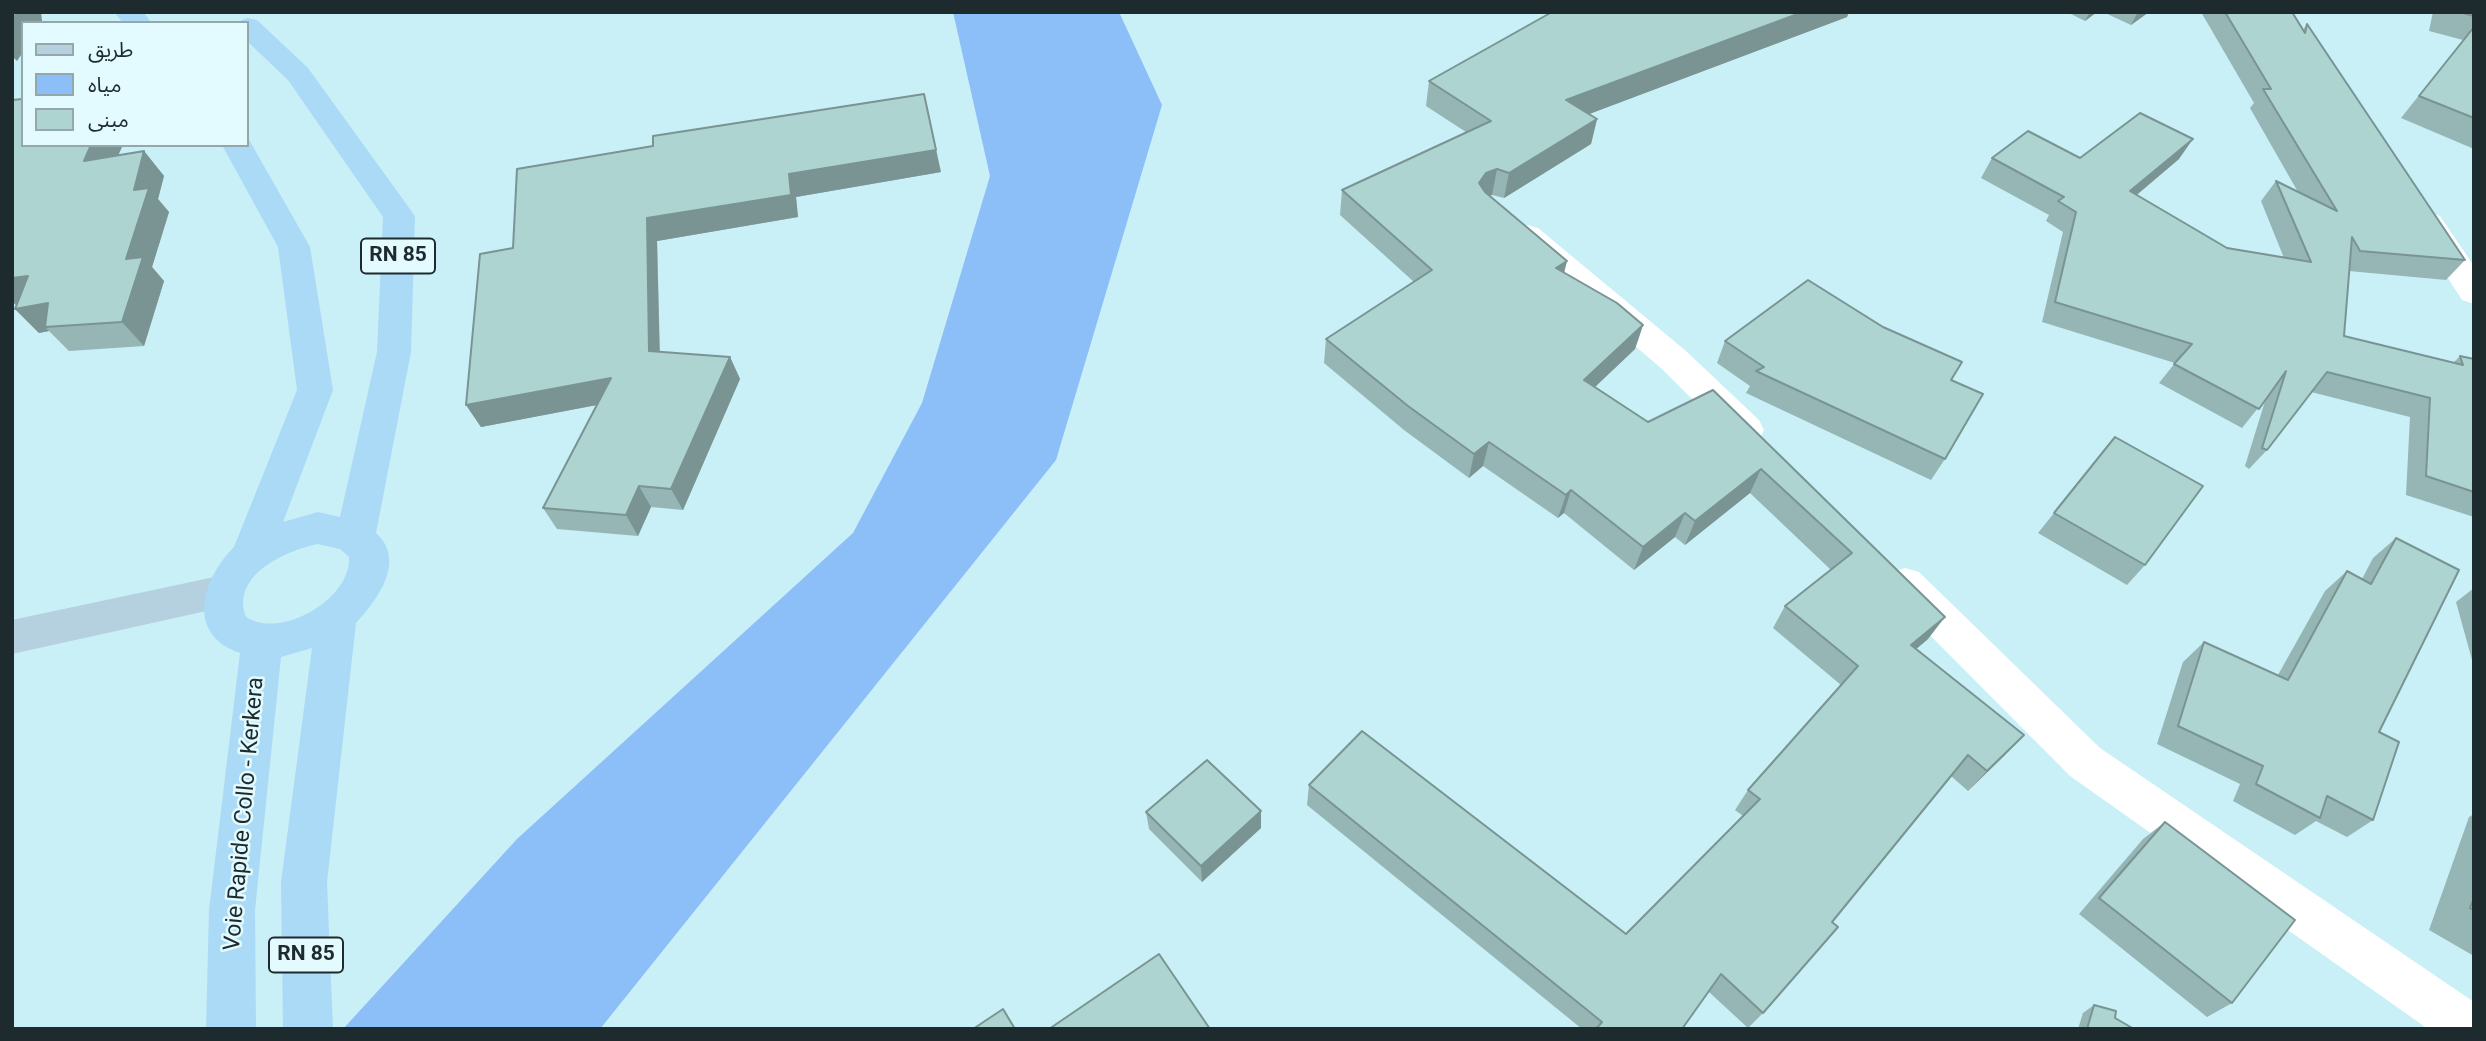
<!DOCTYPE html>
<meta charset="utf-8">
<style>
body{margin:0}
#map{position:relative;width:2486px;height:1041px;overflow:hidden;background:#c9eff7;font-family:Roboto,"Noto Sans Arabic",sans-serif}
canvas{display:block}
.frame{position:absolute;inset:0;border:14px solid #1d2b2e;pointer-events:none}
.legend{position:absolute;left:21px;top:21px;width:228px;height:126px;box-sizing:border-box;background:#e3fafe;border:2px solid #94a7ab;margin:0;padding:9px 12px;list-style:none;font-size:21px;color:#1d2b2e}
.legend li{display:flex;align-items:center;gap:14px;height:35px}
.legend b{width:35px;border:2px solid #94a7ab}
</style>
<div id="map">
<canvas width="2486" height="1041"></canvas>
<div class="frame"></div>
<ul class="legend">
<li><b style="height:9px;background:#b5d0de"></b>طريق</li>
<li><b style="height:19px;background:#8cbef8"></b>مياه</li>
<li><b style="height:19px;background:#add4d1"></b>مبنى</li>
</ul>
</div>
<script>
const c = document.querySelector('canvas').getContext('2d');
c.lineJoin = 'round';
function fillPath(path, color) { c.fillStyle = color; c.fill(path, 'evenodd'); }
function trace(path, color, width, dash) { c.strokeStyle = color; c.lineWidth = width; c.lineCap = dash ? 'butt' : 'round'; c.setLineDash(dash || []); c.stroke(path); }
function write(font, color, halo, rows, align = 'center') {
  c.font = font + ' Roboto,sans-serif'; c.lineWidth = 5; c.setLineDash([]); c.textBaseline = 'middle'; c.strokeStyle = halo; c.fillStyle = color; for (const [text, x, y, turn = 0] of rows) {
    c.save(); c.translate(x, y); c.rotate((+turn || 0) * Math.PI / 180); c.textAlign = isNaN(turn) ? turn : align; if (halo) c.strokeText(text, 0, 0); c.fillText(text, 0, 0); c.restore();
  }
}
fillPath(new Path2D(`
 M953,12h166l43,93 -106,355 -456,569h-257l174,-190 336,-306 69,-130 68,-227z`), '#8cbef8');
fillPath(new Path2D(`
 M2429,213l11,3 34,50v38l-12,-4 -49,-76 5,-8z
 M1527,225l11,3 148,123 73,69 5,10 -5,10 -13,4 -13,-4 -71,-71 -146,-125 -5,-8 5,-8z
 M1905,568l14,4 181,176 374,254v27h-46l-358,-253 -179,-180 -6,-12 6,-12z`), '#fff');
fillPath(new Path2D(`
 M224,575l14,5 6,12 -6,12 -226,50v-34z`), '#b5d0de');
fillPath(new Path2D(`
 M114,12h29l9,11h-29z
 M247,18l10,2 51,48 107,148 -4,136 -35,181c31,28 1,67 -20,90l-29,259 6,147h-50l-2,-147 31,-234 -31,9 -26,253 1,119h-50l3,-119 31,-257c-55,-19 -38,-74 -6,-106l63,-157 -19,-143 -56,-102h25l1,-7 62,109 23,143 -50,132 35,-10 22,5 37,-165 6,-135 -95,-137 -41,-39v-18h-12zM318,544l22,5 9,8c3,41 -67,83 -103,60 -16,-42 41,-67 72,-73z`), '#aadaf5');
fillPath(new Path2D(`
 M1552,12h297l-2,5 -258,97 8,5 -6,25 -87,54 -12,-3 -3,1 76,77 78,52 -8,24 -40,38 53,35 65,-32 215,249 -12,10 108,86 -56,56 -17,-15 -119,146 -69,91 -15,15 -39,-36 -27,37h-100l-275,-224 2,-20 317,149 117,-118 -8,-6 13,-20 93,-105 -68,-57 12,-22 46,-36 -81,-77 -65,52 -10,-8 -41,33 -70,-57 -6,5 -75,-52 -14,12 -65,-48 -80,-67 2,-24 88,-57 -74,-67 2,-25 124,-58 -40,-26 3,-25z
 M2067,12h30l-12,9z
 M2103,12h46l-18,13z
 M2201,12h91l11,18 4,-6 158,236 -19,20 -97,-9 -5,65 109,27 7,-7 14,3v158l-68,-22 4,-78 -99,-25 -44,58 -18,19 -4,-3 21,-68 -24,30 -83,-45 16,-20 -133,-41 21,-90 -17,-11 3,-6 -68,-37 11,-20 187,1 -42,36 90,53 57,10 -23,-57 15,-20 22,11 -48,-84 4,-5z
 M2433,12h41v137l-73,-31 62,-78 -34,-9z
 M12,100l106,55 26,-4 20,25 -6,23 11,13 -17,55 12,14 -20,65 -75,5 -20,-20 -10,2 -24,-24 1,-4 -4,-4z
 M517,169l424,3 -145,25 2,20 -141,24 3,111 70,5 10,22 -57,131 -32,-3 -13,29 -81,-7 -14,-21 54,-103 -116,22 -15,-22 47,-157z
 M1725,341l226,39 -6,79 -14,21 -185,-87 4,-7 -33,-23z
 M2115,437l30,128 -18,20 -89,-52z
 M2396,538l-17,194 -6,88 -26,17 -31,-16 -21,14 -62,-34 7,-17 -83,-40 26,-82 21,-20 74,33 47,-84 22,-20 15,8 11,-21z
 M2474,588v79l-18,-65z
 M1146,812l115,16 -59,54 -53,-53z
 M2474,814v142l-45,-26 40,-113z
 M2165,822l67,181 -25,14 -128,-103 64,-75z
 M2094,1005l40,24h-56l5,-16z`), '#95b6b4');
fillPath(new Path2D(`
 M16,12h25l1,9 -1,2h-18v29l-6,9 -5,-5v-38z
 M1803,12h46l-2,5 -287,108 6,-25z
 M2090,12h7l-12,9z
 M2138,12h11l-18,13z
 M924,94l17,78 -145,25 2,20 -141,24 3,132 -11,-22 -2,-133 142,-44z
 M1597,119l-6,25 -87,54 5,-25z
 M2193,139l-14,20 -62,52 13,-20z
 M91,145h32l-19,41 -20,-25z
 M144,151l20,25 -6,23 11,13 -17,55 12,14 -20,65 -22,-24 4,-63 8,-69z
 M1497,169l-5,26 -11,4 -2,-16 7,-10z
 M1567,261l-6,25 -5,-18z
 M12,274l16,2 -11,30 -5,-5z
 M48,303l-3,24 4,4 -10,2 -24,-24z
 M1643,325l-8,24 -58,55 7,-24z
 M730,357l10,22 -57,131 -12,-21z
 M611,378l12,22 -142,27 -15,-22z
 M1489,442l-6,24 -14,12 5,-24z
 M1761,469l-11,24 -65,52 10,-24z
 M639,486l12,21 -13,29 -12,-21z
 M1571,490l-7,23 -6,5 8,-23z
 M1685,513l-10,24 -41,33 9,-23z
 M1945,617l-17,22 -33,28 16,-22z
 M2024,735l-20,21 -36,35 19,-20z
 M1261,811v17l-59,54 -1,-16z`), '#799492');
const building = new Path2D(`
 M1552,12h251l-237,88 31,19 -88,54 -12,-4 -11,4 -7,10 6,9 82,69 -11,7 61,35 26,22 -59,55 64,42 65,-32 232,227 -34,28 113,90 -37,36 -19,-16 -136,167 6,5 -75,86 -42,-39 -39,55h-86l6,-7 -293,-237 53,-54 264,203 134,-135 -12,-9 110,-124 -73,-60 67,-53 -91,-84 -66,52 -10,-8 -42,34 -72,-57 -5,5 -77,-53 -15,12 -66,-48 -82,-67 106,-69 -90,-80 149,-69 -62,-40z
 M2225,12h67l13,21 2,-9 158,236 -105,-9 -8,-14 -8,99 119,29 -3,-9 14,3v133l-48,-16 4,-78 -103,-26 -60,78 -5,-2 24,-77 -27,38 -85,-45 18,-20 -137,-42 21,-90 -18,-11 6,-4 -72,-39 36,-27 52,27 60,-45 53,26 -63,52 97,57 84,14 -35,-81 61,30 -74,-122h8z
 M2459,12h15v4z
 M2474,27v91l-55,-22z
 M924,94l12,56 -147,24 2,21 -144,23 2,133 81,6 -59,132 -32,-3 -13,29 -83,-7 68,-130 -145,27 14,-151 33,-6 4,-79 136,-23v-10z
 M23,99v46h68l-7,16 60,-10 -10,39 15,-2 -23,71 17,-2 -21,65 -77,5 3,-24 -33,6 13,-33 -16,2v-178z
 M1808,280l75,47 79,35 -11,18 32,14 -38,65 -189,-88 8,-4 -39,-26z
 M2115,437l88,49 -58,79 -91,-52z
 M2396,538l63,32 -80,162 20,10 -26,78 -46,-24 -7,22 -64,-34 7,-18 -85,-40 26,-84 84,38 59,-109 24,13z
 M1207,760l54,51 -60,55 -55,-54z
 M2165,822l130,98 -63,83 -133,-105z
 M2474,898v12l-4,-2z
 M1159,954l51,75h-161z
 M2094,1005l22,6 -1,7 19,11h-47z
 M1003,1009l12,20h-42z`);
fillPath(building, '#add4d1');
trace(building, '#799492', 2);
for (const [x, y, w] of [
 [398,256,74],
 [306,955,74]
]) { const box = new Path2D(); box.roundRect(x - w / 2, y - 17.5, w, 35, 5); c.fillStyle = '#e3fafe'; c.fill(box); trace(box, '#1d2b2e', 2); }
write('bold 21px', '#1d2b2e', null, [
 ["RN 85",398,256],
 ["RN 85",306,955]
]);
write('23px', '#1d2b2e', '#e3fafe', [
 ["Voie Rapide Collo - Kerkera",245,814,-85]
]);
</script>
